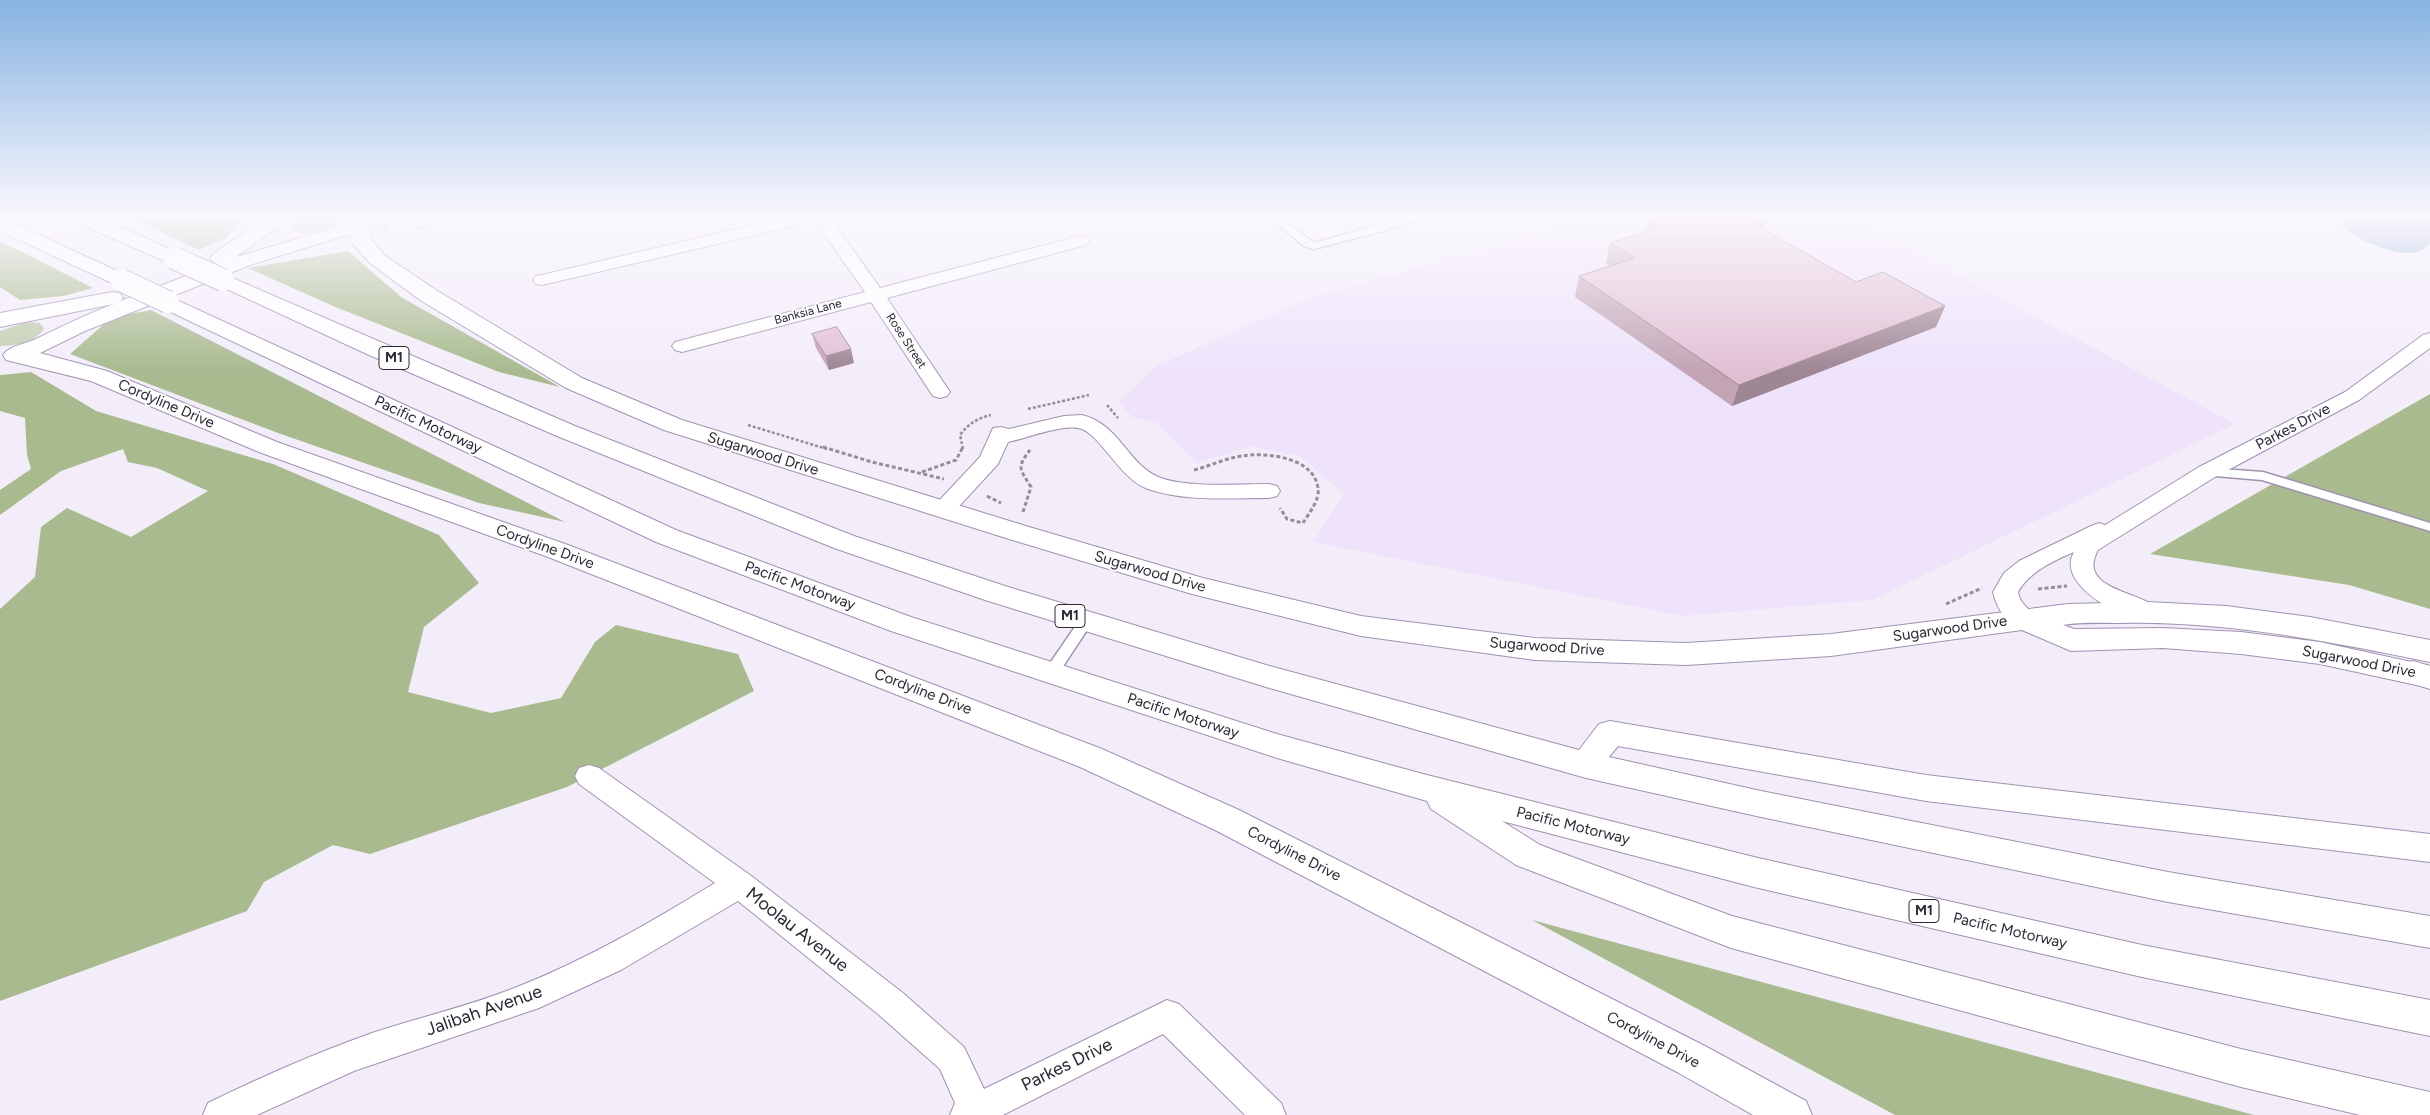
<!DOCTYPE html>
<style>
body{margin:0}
canvas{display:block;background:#f3edfa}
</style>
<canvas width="2430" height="1115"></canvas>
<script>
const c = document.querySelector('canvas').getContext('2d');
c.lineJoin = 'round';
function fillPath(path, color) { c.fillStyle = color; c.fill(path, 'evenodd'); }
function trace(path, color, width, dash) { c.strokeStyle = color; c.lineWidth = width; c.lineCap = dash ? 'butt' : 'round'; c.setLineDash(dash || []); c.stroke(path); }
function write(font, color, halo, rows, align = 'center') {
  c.font = font + ' Figtree,sans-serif'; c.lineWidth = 4; c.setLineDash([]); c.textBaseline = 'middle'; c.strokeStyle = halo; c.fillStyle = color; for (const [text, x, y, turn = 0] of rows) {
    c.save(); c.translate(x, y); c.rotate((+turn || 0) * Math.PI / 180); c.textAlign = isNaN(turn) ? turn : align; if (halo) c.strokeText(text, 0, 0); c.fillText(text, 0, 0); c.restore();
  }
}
fillPath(new Path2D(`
 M1590,216h258l387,208 -362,176 -191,16 -369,-74 31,-48 -43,-37 -49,-11 -55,17 -40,-40 -25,-6 -13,-15 37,-36 157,-69 177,-49z`), '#eee3fb');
fillPath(new Path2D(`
 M301,216h36v1c-5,15 -36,20 -48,12l2,-7z
 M26,322l14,1 4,6c-9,13 -29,17 -44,17v-15z`), '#c0cdae');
fillPath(new Path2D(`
 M128,216h122l-18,13 -5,9 -28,12z
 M0,241l93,47 -30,8 -43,4 -20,-13z
 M348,251l53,46 159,90 -61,-15 -166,-66 -85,-38z
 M151,310l414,212 -86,-19 -201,-70 -208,-79 42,-37z
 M31,372l65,39 177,53 166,71 40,48 -55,44 -16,65 83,21 70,-15 34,-56 21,-17 122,29 16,37 -187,96 -197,67 -37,-9 -69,37 -17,29 -247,90v-392l35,-32 6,-50 26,-19 64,29 77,-46 -51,-23 -29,-6 -5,-13 -62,22 -61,44v-25l31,-21 -4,-14 -2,-37 -25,-7v-36z
 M2430,394v215l-81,-24 -199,-31z
 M1532,920l722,195h-359z`), '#a8ba8e');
fillPath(new Path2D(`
 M2353,216h77v28c-3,2 -6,6 -10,7 -20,8 -66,-11 -79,-26z`), '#94b2d8');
const lane = new Path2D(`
 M442,216h17l-38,11 -5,-3z
 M1268,216h10l36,27 61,-17 -11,-10h10l10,8 28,-8h15l-41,14 -72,19 -10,-3z
 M2207,468l56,4 167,51v8l-168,-51 -59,-5 -2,-3 2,-3z
 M1086,616l5,2 2,3 -2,3 -35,53h-10l-2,-4 2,-4 35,-51z`);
const street = new Path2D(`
 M791,216h38l51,72 200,-52 6,1 3,4 -3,4 -199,53 63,94 -3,4 -7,2 -7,-2 -62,-94 -189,50 -7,-2 -3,-4 3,-4 190,-50 -50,-71 -273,64 -6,-1 -3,-4 3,-4 6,-1z
 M2430,333v15l-71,52 -144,77 -117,73c-23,42 50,41 62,62l-3,6c-27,8 -103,-32 -83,-66 -21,9 -45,20 -56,40 2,13 12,16 18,27l-3,6c-22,7 -36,-14 -40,-33l11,-19 15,-12 72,-35 8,-3 6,2 94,-58 146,-75 78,-57z
 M1082,415c38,9 46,51 79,63 28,10 78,6 108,6l8,2 3,5 -3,5 -8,2c-39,0 -83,4 -121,-9 -28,-9 -49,-58 -70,-61 -18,-3 -51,10 -70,14l-10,22 -47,51 -8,2 -8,-2 -3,-5 3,-5 45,-48 13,-29 8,-1 8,2 55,-13z
 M589,765l10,3 151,107 153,118 61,54 20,42 183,-89 12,4 102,99 5,12h-41l-82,-81 -160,81h-53l5,-12 -15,-34 -61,-54 -141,-114 -117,69 -82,38 -185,63 -97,44h-54l5,-12c53,-26 108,-50 164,-70 48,-16 98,-27 145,-46 69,-27 134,-65 198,-104l-136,-99 -4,-8 4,-8z`);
const secondary = new Path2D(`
 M269,216h24l-57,41 95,-28 17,-13h22l-3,5 6,21 11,13 52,35 146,88 100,42 347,107 174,51 158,38 174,22 151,5 145,-9 237,-30 80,-2 78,4 84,11 120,23v22c-104,-21 -207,-42 -313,-39 -18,0 -36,-1 -54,2l11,4 89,-1 78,4 79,10 110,24v22l-110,-24 -79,-10 -78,-6 -92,3 -49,-21 -191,26 -145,9 -151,-5 -174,-24 -169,-42 -183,-55 -345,-109 -98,-42 -146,-88 -50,-37 -17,-19 -3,-10 -97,30 -168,67 -45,22 67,18 170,71 291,103 534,204 137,61 466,236 101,55 6,14h-59l-76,-43 -462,-242 -135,-63 -532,-210 -289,-105 -168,-71 -85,-21 -3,-5c7,-10 24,-11 35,-17 25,-12 49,-24 76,-34l-114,23v-14l112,-21 8,1 3,5 -3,3 98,-37 -5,-2 -3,-4 3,-4z`);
const highway = new Path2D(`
 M68,216h27l86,38 3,4 -3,4 -7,2 -7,-2 -96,-42z
 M0,217l128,59 4,4 -4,4 -7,2 -7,-2 -114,-53z
 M223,274l352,152 279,110 151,50 261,79 313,85 20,-26 11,-3 316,54 504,59v28l-504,-61 -308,-55 -9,11 152,34 407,81 262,44v32l-262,-46 -407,-85 -175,-39 -320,-91 -281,-87 -151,-52 -277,-112 -188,-81 -153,-71 -4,-4 4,-4z
 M168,296l508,234 235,87 366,117 146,40 331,83 388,88 288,55v36l-288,-59 -388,-90 -252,-66 38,24 192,71 509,133 189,43v23h-70l-119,-28 -510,-139 -215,-83 -85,-56 -4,-8 -150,-43 -386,-127 -235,-89 -496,-235 -3,-5 3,-5z
 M2413,661l17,5v23l-28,-9 -4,-8 4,-8z`);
trace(lane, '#a192b1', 3);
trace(street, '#a192b1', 2);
trace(secondary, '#a192b1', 2);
trace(highway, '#a192b1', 2);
trace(new Path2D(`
 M383,231l7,-15
 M1107,405l11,13
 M1028,409l61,-14
 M748,425l79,24
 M963,449l-3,-14c8,-11 18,-17 31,-20`), '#948e9a', 2.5, [3, 2]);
trace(new Path2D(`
 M823,447l49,15 72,17
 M1194,470c16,-4 32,-12 48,-14 24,-4 72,1 76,32 2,12 -9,25 -15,35l-16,-4 -7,-11
 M922,472l34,-12 7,-13
 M987,496l14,7
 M1023,512l8,-25c-11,-18 -15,-19 -1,-37
 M2038,589l29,-3
 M1946,604l36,-16`), '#948e9a', 3, [4, 2.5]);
fillPath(lane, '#fff');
fillPath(street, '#fff');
fillPath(secondary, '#fff');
fillPath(highway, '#fff');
const highwayBridge = new Path2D(`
 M174,258l49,22
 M121,280l47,22`);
trace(highwayBridge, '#a192b1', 24, []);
trace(highwayBridge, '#fff', 22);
fillPath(new Path2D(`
 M1647,221l118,1 -2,7 93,53 89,24 -9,21 -204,79 -157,-109 4,-21 31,-10 -4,-3 4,-20 34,-11z
 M812,334l42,29 -25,7 -13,-22z`), '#c2a4b5');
fillPath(new Path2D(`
 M1765,222l-6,20 -3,-17z
 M1945,306l-9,21 -204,79 7,-21z
 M851,349l3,14 -25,7 -3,-14z`), '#9e8694');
const building = new Path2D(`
 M1663,216h92l10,6 -9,3 100,57 27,-10 62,34 -206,79 -160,-109 56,-18 -25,-15 48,-15 -11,-7z
 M837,327l14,22 -25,7 -14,-22z`);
fillPath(building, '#e1bfd3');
trace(building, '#9e8694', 1);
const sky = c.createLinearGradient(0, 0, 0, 372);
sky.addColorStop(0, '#86b3e2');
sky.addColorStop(0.58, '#faf7fd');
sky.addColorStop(1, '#faf7fd00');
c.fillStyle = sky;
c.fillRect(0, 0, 2430, 372);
write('12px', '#2d2733', '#fdfdfd', [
 ["Banksia Lane",808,312,-15],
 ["Rose Street",906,341,57]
]);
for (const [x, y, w] of [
 [394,358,30],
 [1070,616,30],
 [1924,911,30]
]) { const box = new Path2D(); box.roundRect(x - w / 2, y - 11.5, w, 23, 4); c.fillStyle = '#fdfdfd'; c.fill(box); trace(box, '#2d2733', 1); }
write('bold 14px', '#2d2733', null, [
 ["M1",394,358],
 ["M1",1070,616],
 ["M1",1924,911]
]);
write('15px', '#2d2733', '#fdfdfd', [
 ["Cordyline Drive",166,404,23],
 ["Pacific Motorway",428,425,25],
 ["Parkes Drive",2293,427,-28],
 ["Sugarwood Drive",763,454,17],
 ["Cordyline Drive",545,547,20],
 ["Sugarwood Drive",1150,572,16],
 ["Pacific Motorway",800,586,20],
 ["Sugarwood Drive",1950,629,-8],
 ["Sugarwood Drive",1547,647,4],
 ["Sugarwood Drive",2359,662,11],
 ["Cordyline Drive",923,692,21],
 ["Pacific Motorway",1183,716,18],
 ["Pacific Motorway",1573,826,14],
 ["Cordyline Drive",1294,854,27],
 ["Pacific Motorway",2010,931,13],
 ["Cordyline Drive",1653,1040,28]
]);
write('18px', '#2d2733', '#fdfdfd', [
 ["Moolau Avenue",797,930,38],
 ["Jalibah Avenue",484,1011,-19],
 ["Parkes Drive",1067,1065,-26]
]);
</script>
